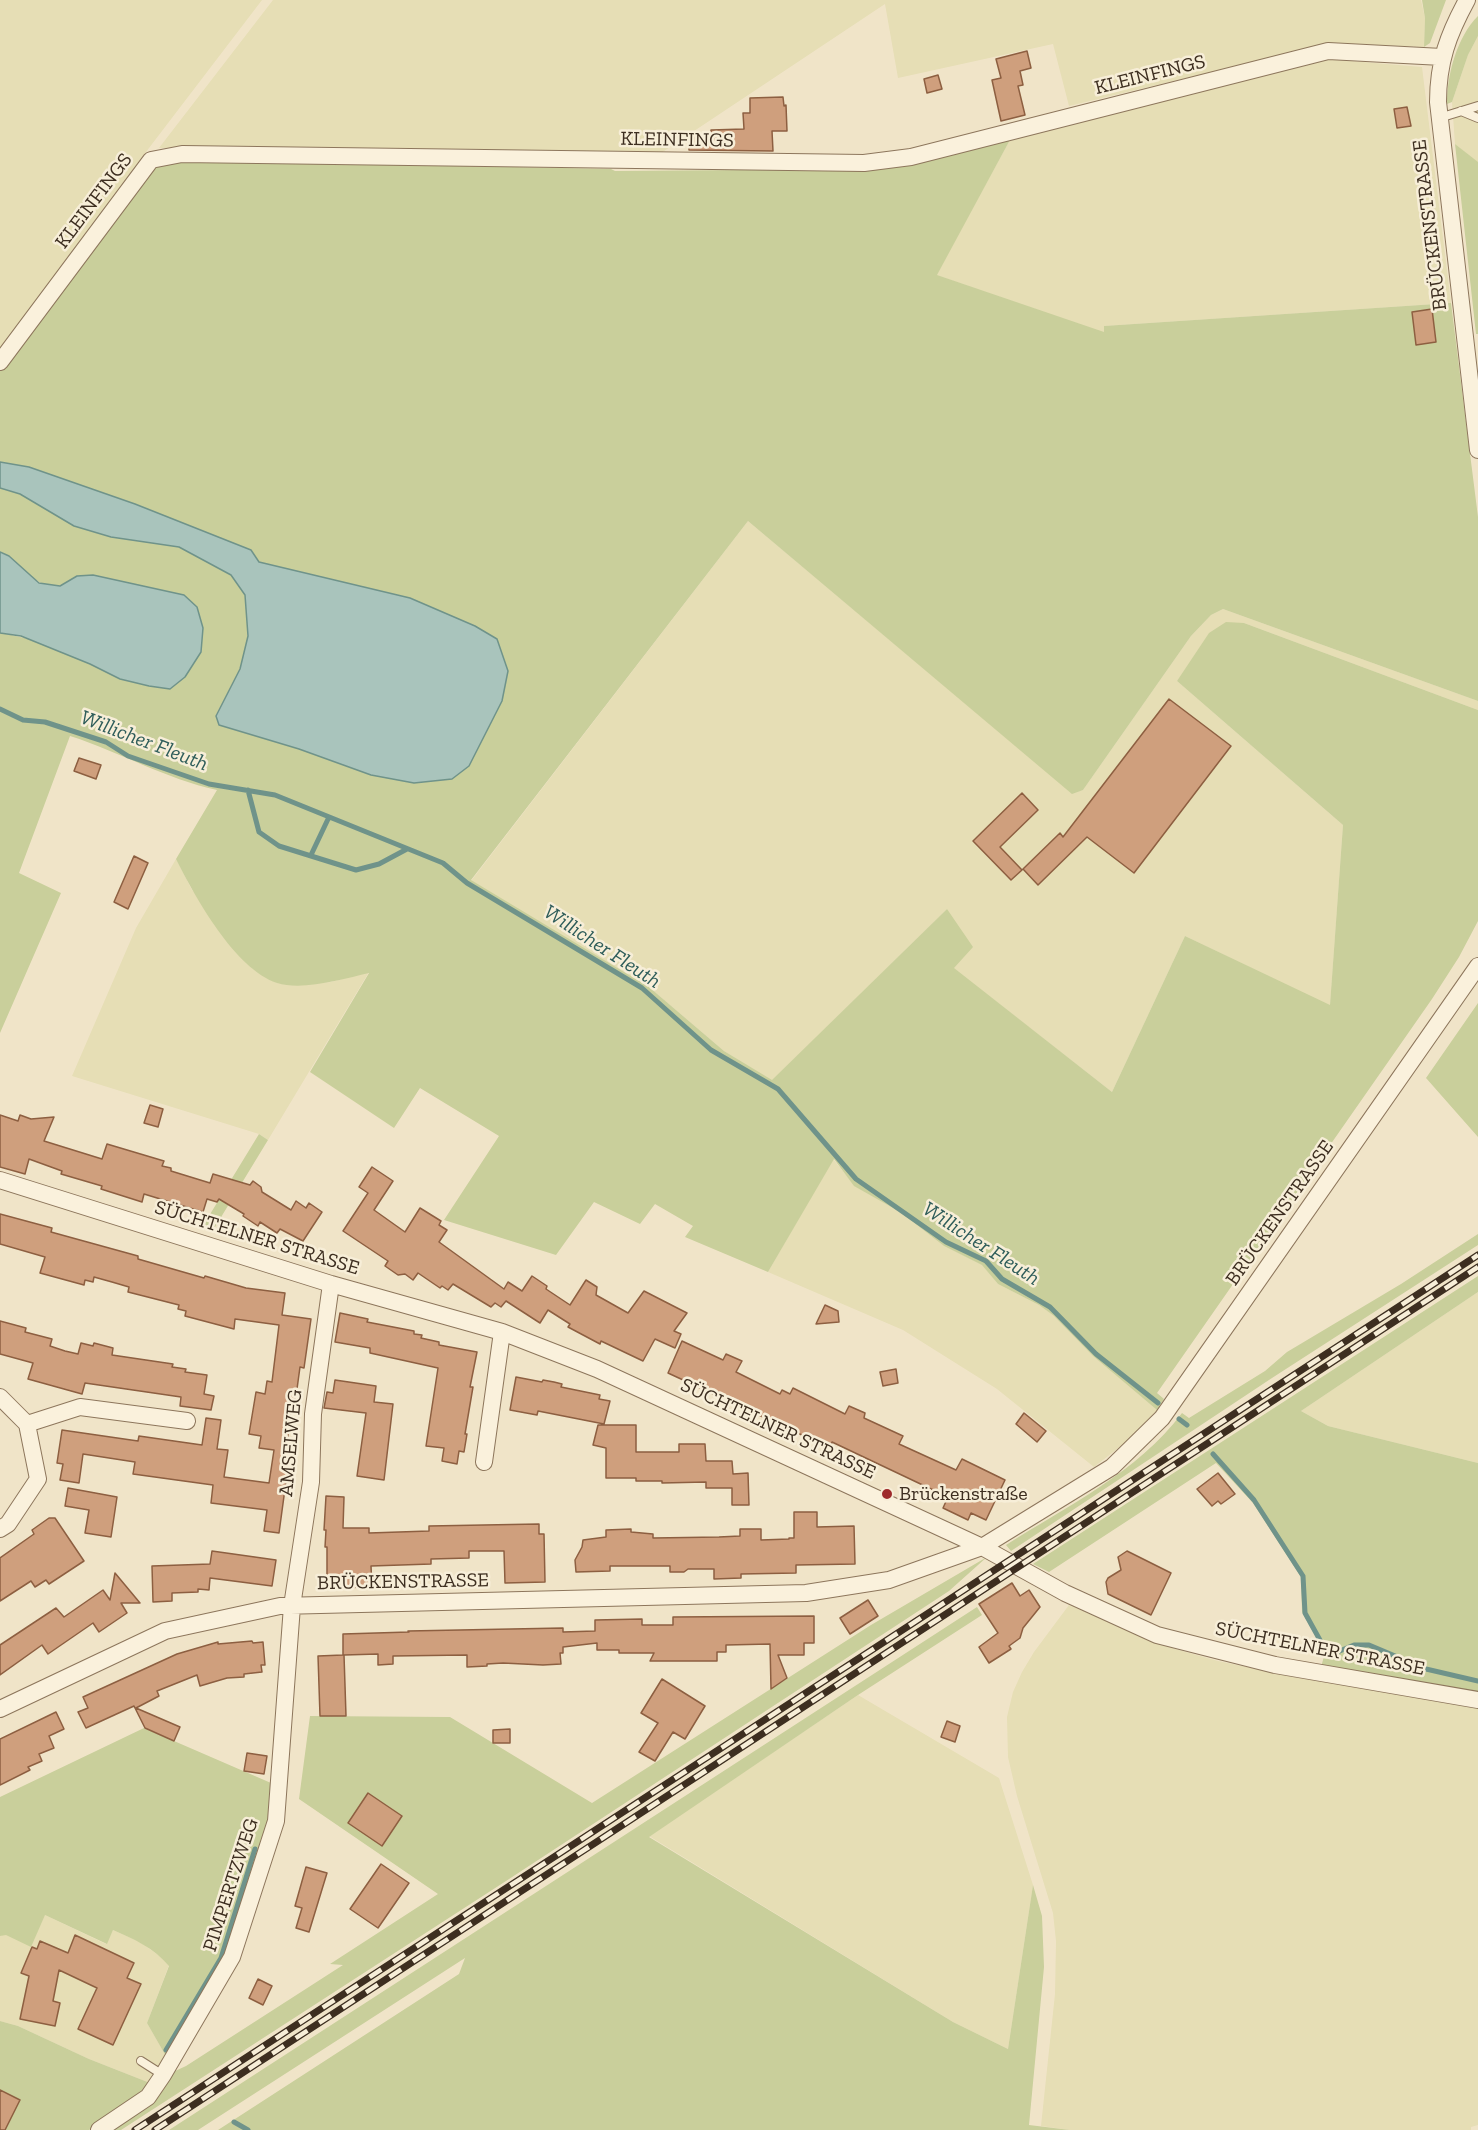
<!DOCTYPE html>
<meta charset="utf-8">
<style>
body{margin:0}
canvas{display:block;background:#f0e4c8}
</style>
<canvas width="1478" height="2130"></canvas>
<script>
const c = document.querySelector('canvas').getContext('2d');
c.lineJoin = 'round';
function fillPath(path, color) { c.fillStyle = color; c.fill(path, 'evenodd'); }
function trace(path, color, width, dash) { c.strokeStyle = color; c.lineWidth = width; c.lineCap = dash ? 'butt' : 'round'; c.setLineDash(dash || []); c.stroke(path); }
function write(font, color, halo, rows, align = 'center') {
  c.font = font + ' "Zilla Slab",serif'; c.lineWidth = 5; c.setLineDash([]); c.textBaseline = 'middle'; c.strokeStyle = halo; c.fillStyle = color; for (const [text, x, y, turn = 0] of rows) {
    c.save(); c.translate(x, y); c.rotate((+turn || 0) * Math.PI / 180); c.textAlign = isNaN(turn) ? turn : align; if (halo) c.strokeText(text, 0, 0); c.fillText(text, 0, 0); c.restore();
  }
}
fillPath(new Path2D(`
 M0,0h262l-113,148 -149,202z
 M273,0h1148l4,18 -1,29 -92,-4 -263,63 -16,-62 -155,34 -13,-74 -230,153 -496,-9z
 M1478,36v126h-1l-22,-18 -3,-42 16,-47z
 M1327,59l95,8 29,236 -347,23 1,7 -169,-58 75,-137z
 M748,521l324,272 11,-3 108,-154 20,-21 12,-6 255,92v9l-234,-87 -67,58 166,144 -13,181 -145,-70 -73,156 -159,-124 -6,-59 -175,172 -48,-30 -75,-64 -178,-106z
 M176,859l16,31 60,78 25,15 18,2 36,-3 38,-10 -101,168 -9,-6 -187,-58 64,-148z
 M833,1159l22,27 45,26 44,34 39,19 15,19 41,21 15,11 39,40 64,54 -22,25 -41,32 -97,-78 -94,-59 -135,-58z
 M1478,1292v171l-150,-37 -27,-15z
 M1069,1605l106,44 43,12 81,17 145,22 34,8v417l-7,2v3h-401l-29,-4 14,-132 1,-53 -3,-28 -36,-117 -9,-39 -1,-40 6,-25 9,-20 12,-20z
 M858,1695l141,83 34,107 -25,164 -55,-27 -304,-186z
 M45,1915l61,29 7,-14 27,12 21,15 8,8 -22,58 20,35 -17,25 -61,-24 -71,-33 -18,-5v-85z`), '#e6deb5');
fillPath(new Path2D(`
 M1422,0h24l-16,43 -6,4 1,-29z
 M1478,16v20l-10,19 -16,47 -5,2c0,-30 10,-67 31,-88z
 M1011,138l-74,137 167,57v-6l347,-23 27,214v184l-255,-92 -12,6 -20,21 -108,154 -11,4 -324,-273 -277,359 178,107 75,64 48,29 175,-171 26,38 -19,21 158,124 73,-156 145,69 13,-180 -166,-144 32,-48 17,-11 18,1 234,87v211l-19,36 -27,42 -275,394 7,6 -7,11 -64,-54 -39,-40 -15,-11 -41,-21 -16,-19 -38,-19 -44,-34 -46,-26 -20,-27 -66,113 -83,-35 8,-11 -38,-22 -15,20 -46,-22 -38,53 -112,-35 55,-84 -79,-48 -26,40 -84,-56 59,-99c-26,6 -66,18 -92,10 -42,-14 -82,-86 -101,-124l41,-69c-51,-11 -97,-38 -147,-54l-51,137 42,20 -61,140v-400c42,6 83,27 120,46l-43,-103c-5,3 -11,8 -17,9 -24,6 -41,-24 -60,-33v-64l20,6 91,43 68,10 52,28 14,20 3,41 -8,33 -24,46 155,60 131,-74 6,-29 -11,-33 -22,-13 -65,-28 -151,-36 -230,-95 -29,-5v-92l153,-203 25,-7 433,9 4,2 253,-2z
 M1455,144l23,18v172h-2z
 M1478,1003v134l-52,-59z
 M259,1134l9,6 -56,92 -11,-3z
 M1478,1234v11l-206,133 -261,173 -5,-6c61,-39 132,-73 176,-132l7,5 76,-47 22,-19 114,-68z
 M1478,1276v16l-177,119 27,15 150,37v231l-157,-27 4,-14 -23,-41 -1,-35 -48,-74 -37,-40 -167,109 -16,-8z
 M987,1557l-38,34 -443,290 -385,249h-12l64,-58 13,-6 157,-101 -13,-1 108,-70 -139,-95 11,-83 140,1 142,86 279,-178z
 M977,1607l5,8 -124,80 -209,142 304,185 55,27 25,-164 9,31 2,51 -15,158 41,5h-852l241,-156 6,-16 -267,172h-29z
 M144,1728l127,55 -2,38 -44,138 -58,99 -20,-35 22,-57c-15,-18 -35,-27 -56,-36l-6,14 -62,-29 -14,32 -25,-12 -6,1v-139z
 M0,2021l18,5 71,33 61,24 -5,9 -56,38h-84l15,-30 -20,-10z`), '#c9cf9b');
const water = new Path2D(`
 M0,462l29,5 106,37 116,46 8,12 151,36 65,28 22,13 11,32 -6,30 -33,65 -17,13 -38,4 -43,-8 -72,-26 -80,-24 -3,-9 24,-47 8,-33 -3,-41 -14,-20 -52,-28 -68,-10 -37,-11 -54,-32 -20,-6z
 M0,552l9,4 30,27 21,3 17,-10 16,-1 91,20 13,12 6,21 -2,24 -16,25 -15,12 -21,-3 -29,-7 -30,-15 -69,-28 -21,-3z`);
fillPath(water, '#a9c4bc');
trace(water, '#6f938a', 1.5);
trace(new Path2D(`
 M0,709l23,11 22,2 61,20 22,14 81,28 66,11 168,68 24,20 175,105 69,62 67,39 78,90 90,63 40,19 16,18 48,28 46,47 62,49
 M248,790l11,42 20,14 77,24 23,-6 28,-15
 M311,855l18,-38
 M1179,1419l8,6
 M1213,1454l41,46 49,76 2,37 21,38 9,2 19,-8h15l57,24 52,12
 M166,2050l55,-92 34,-109
 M234,2122l14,8`), '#6f938a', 5);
const building = new Path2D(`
 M1027,51l4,17 -11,3 3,14 -5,1 7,29 -24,6 -9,-41 9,-2 -5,-19z
 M938,75l4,14 -15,4 -3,-14z
 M783,97l1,9 2,-1 1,26h-15l1,20 -84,-1v-14l22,-1v-5l33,-1 -1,-16h7v-15z
 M1407,107l4,19 -14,2 -3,-19z
 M1432,309l4,33 -20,3 -4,-33z
 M1169,699l62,47 -97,127 -47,-36 -49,48 -15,-16 37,-36 3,4z
 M79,758l22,7 -5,14 -22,-8z
 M1022,793l16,17 -38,37 22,23 -11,10 -38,-39z
 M134,856l14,7 -20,46 -14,-7z
 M150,1105l13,4 -5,18 -14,-4z
 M0,1115l18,6 2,-6 11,4 23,-2 -10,24 58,18 5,-15 57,17 -2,5 9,2v3l39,12 3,-9 37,11 3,-4 8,6 1,5 29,18 5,-9 10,7 3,-5 13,9 -19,29 -23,-12 -3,4 -17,-11 -2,4 -15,-10 1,-2 -25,-15 -2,3 -10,-3 -4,13 -59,-18 -2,8 -41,-13 1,-3 -41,-12 1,-3 -33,-12 -4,15 -25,-7z
 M372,1167l21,14 -19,29 31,22 15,-24 21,13 -2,4 8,5 -8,12 65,47 4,-7 14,9 10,-15 15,10 -1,3 24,16 16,-25 11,7 -1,8 32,18 16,-22 43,22 -13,18 7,3 -6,14 -20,-9 -12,22 -42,-20 -1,3 -32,-17 2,-3 -22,-14 -8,13 -34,-22 -5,6 -6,-4 -4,4 -38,-23 -5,6 -6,-4 -2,2 -22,-15 -5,7 -8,-6 -7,1 -13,-9 3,-5 -45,-30 25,-38 -9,-6z
 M0,1214l52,14 -1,4 87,24v3l66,19 1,-2 41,12 39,5 -3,22 29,4 -7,49 -4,-1 -6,44 -3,-1 -5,41 4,1 -11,81 -15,-2 3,-21 -56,-7 2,-18 -80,-11 2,-12 -52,-8 -4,29 -19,-3 3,-16 -6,-1 5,-33 76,11 1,-5 63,9 4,-27 15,2 -4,29 11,1 -4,27 45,6 5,-33 -15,-2 2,-12 -12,-2 7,-42 9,2 2,-13 5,1 7,-57 -44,-6 -1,10 -49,-13 1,-5 -8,-2 1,-4 -51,-13 1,-5 -17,-5 -18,-5 -1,5 -8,-2 -1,5 -44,-12 5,-16 -45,-13z
 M825,1305l13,6 1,11 -23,2z
 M340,1313l28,6 -1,3 47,9v3l8,1 -1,3 18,4v3l38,7 -7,35h3l-8,47h2l-3,18 -5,-1 -2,13 -15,-3 2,-13 -18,-2 12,-78 -68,-15v-5l-35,-6z
 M0,1321l26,7 -1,4 27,7 -2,7 15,5 13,3 3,-11 12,3 1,-3 19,5 -1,7 61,9 -1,3 14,2 -1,3 22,3 -3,19 10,2 -3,14 -31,-4 1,-9 -96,-14 -3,11 -54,-15 5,-16 -33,-9z
 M682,1341l41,19 3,-6 16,7 -6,11 44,22 2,-4 8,4 3,-6 52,26 4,-8 16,7 -1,5 39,18 -4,8 57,26 6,-11 43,21 -19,40 -15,-7 -3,7 -25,-12 5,-11 -116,-55 -2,6 -162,-75z
 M896,1369l2,14 -15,3 -3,-14z
 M516,1377l26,5 1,-2 11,2 8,2 -1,3 39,8 -1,4 11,2 -6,23 -66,-13 -1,4 -27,-5z
 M335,1380l41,6 -2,16 19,2 -9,76 -27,-4 9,-63 -42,-5 3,-16 6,1z
 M1024,1413l22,18 -9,11 -21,-18z
 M598,1425h38v27h43v-8h26l1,17h26l1,13 15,-1 1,32h-17v-17h-26v-6l-44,1v-2h-26v-3h-30v-30l-13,-3z
 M1218,1473l17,21 -14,10 -3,-3 -6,5 -15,-17z
 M68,1488l49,9 -6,40 -26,-4 4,-23 -24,-4z
 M326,1496l18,1 -1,31h26v5l60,-2v-5l110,-2v10h5l1,48 -40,1 -1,-32h-35v7l-38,1v5l-60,2 1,21 -45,1v-41h-2l1,-17h-2z
 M794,1512h23v15l37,-1 1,38 -59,1v8l-55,1v4l-27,1v-10h-26l-4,3h-14v-6h-60v5l-34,1 -1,-12 7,-13 1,-7 23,-3v-7l25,-1v3l22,2v4l66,-1 21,-1v-7h21v11l28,-1v-1h5z
 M49,1518h6l29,43 -35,23 -3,-4 -11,7 -4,-6 -31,20v-43l34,-24 -2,-4z
 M212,1551l64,9 -4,26 -62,-8 -1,12 -11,-1v3l-26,1v8l-19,1 -1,-36 58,-2z
 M1127,1551l44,22 -20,42 -43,-21 -2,-12 2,-4 13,-8 -3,-13z
 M115,1573l25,30h-19l6,10 -28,19 -6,-9 -45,31 -6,-9 -42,30v-30l56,-37 8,9 39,-27 7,10z
 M1012,1583l8,13 9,-6 11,17 -17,21 -3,10 -11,8 2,3 -22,14 -10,-16 19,-14 -19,-29z
 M868,1600l10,16 -28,18 -10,-16z
 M814,1616v27h-10v12h-26l9,23 -16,11 -1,-45 -44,1v7h-9v9h-67l4,-8h-35v-3h-22v-7l-34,4v6h-3l1,11 -18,1 -40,-2 -16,1v2l-20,1v-12l-74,1v8l-15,1v-11l-34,1 2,61h-26l-2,-60 25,-1v-21l66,-2 -1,-1 155,-3v4l32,-1v-11l47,-1v6h31v-8z
 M252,1641l1,2 10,-1 2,23h-4l1,7 -18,2v3l-17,1 -27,8 -3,-11 -40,16 2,5 -23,12 44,19 -6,14 -29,-13 -11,-22 -48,22 -8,-16 10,-4 -5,-11 94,-43 41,-12v2z
 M662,1679l43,27 -20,33 -12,-7 -18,29 -16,-9 19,-29 -17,-10z
 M56,1712l8,17 -15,7 5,12 -15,6 3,7 -14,6 2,3 -30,15v-46z
 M947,1721l13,5 -5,16 -14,-5z
 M510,1729v14h-17v-13z
 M247,1753l20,3 -3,18 -20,-3z
 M368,1793l34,23 -20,30 -34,-23z
 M381,1864l28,19 -31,45 -28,-19z
 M306,1867l21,6 -18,59 -13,-4 6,-20 -7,-2z
 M75,1935l59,28 -7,15 14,6 -28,61 -35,-16 19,-41 -38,-18 -6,31 7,2 -5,23 -35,-7 9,-43 -8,-3 11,-26 5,2 3,-8 28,12z
 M258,1979l14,7 -9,19 -14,-7z
 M0,2090l20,10 -15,30h-5z`);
fillPath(building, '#cf9f7d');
trace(building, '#8d5f41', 1.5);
const service = new Path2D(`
 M1461,111l17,7
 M1439,118l39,-12
 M141,2061l22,14`);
const minor = new Path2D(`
 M1467,0c-19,35 -29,62 -29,102l40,348
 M0,362l151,-202 31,-6 682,9 47,-6 417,-106 114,6
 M0,1180l331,104 171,48 95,37 385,178 83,46 92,42 118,30 203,35
 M0,1397l27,27 11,55 -30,45 -8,5
 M27,1424l53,-17 107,14
 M484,1462l18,-130
 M0,1709l165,-78 115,-25 526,-13 83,-13 93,-33 130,-80 50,-49 316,-452
 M99,2130l49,-33 15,-22 69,-118 44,-136 16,-215 19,-124 2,-68 18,-130`);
trace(service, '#8d765c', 10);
trace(minor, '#8d765c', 18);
trace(service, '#faf1dc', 8);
trace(minor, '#faf1dc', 16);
const rail = new Path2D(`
 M135,2130l1343,-875
 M155,2130l1323,-863`);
trace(rail, '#3d2e20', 7);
trace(rail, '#f7eed8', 4.5, [14]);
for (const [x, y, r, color] of [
 [887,1494,6,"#9e2a2b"]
]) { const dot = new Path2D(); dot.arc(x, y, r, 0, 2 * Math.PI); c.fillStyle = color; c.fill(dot); trace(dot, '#f7eed8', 2); }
write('20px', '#3d2e20', '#f7eed8', [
 ["KLEINFINGS",1150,75,-14],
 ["KLEINFINGS",677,140,1],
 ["KLEINFINGS",94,201,-53],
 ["BRÜCKENSTRASSE",1430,225,-97],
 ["BRÜCKENSTRASSE",1280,1213,-55],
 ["SÜCHTELNER STRASSE",257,1238,17],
 ["SÜCHTELNER STRASSE",778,1429,25],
 ["AMSELWEG",291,1443,-85],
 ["BRÜCKENSTRASSE",403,1582,-1],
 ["SÜCHTELNER STRASSE",1320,1649,11],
 ["PIMPERTZWEG",231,1885,-72]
]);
write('20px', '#3d2e20', '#f7eed8', [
 ["Brückenstraße",899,1494]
], 'left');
write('italic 21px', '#2f5d5a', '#f7eed8', [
 ["Willicher Fleuth",144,741,21],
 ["Willicher Fleuth",602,947,33],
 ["Willicher Fleuth",981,1244,33]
]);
</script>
